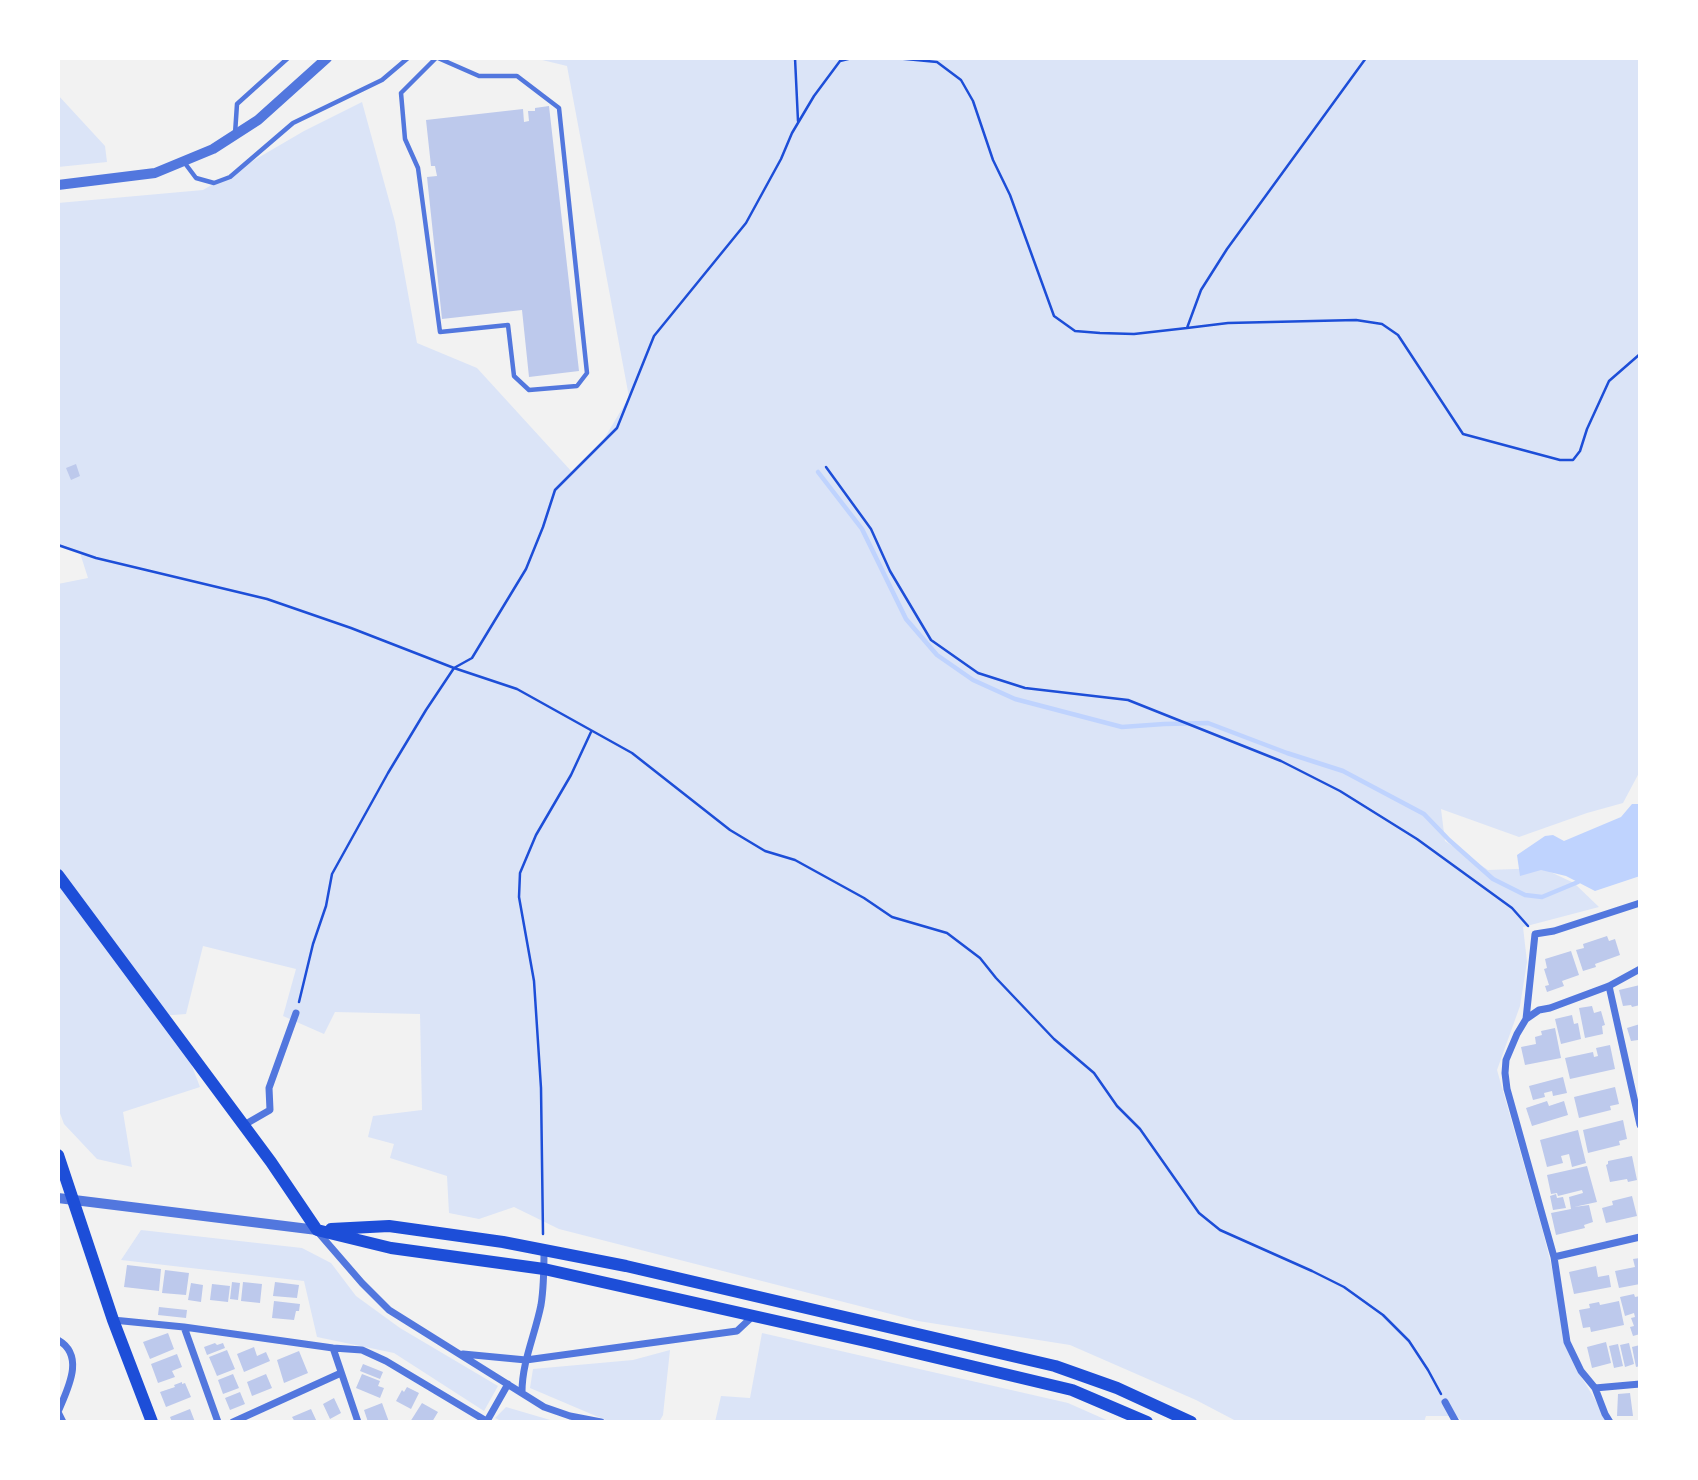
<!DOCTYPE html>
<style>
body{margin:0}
#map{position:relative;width:1698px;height:1480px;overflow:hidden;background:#f2f2f2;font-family:"IBM Plex Sans",sans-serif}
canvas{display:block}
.frame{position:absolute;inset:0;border:60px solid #fff;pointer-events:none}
</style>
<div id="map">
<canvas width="1698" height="1480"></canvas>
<div class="frame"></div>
</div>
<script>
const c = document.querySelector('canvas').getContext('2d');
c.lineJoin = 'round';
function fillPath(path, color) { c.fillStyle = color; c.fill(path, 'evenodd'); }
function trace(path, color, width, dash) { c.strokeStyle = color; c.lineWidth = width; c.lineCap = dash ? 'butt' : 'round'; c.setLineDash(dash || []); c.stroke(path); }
fillPath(new Path2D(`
 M534,58h1106v713l-17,32 -36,10 -68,24 -78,-28 4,32 43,29 54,-2 32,15 25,24 -76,20 4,35 -7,44 -23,64 46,162 34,138 22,36 6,16h-141l-8,-6h-30l-2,6h-186l-42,-22 -126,-55 -152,-24 -359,-92 -45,-22 -35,12 -30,-6 -2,-37 -57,-18 4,-14 -26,-7 5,-21 49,-6 -2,-96 -85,-2 -11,22 -41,-18 13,-47 -93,-23 -17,68 -27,2 31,45 10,26 -77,25 9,55 -35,-8 -33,-35 -6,-16v-524l30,-6 -8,-25 -22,-8v-229l2,-11h-2v-102l145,-13 101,-59 58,-29 33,120 22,121 60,25 95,104 29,-28 28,-47 -62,-331z
 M58,95l47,51 2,16 -49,5z
 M141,1230l161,18 29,15 25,33 44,32 98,58 -14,25 -90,-58 -77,-16 -13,-56 -183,-21z
 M762,1333l306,70 43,19h-396l6,-26 29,2z
 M670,1350l-7,65 -4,7h-49l-80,-34 3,-19 100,-9z
 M506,1407l51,15h-54l-8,-4z`), '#dbe4f7');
fillPath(new Path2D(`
 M1632,804h8v72l-45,15 -29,-15 -25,-6 -21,6 -3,-21 28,-19 8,-1 11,6 57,-24z`), '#bfd3fe');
trace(new Path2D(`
 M818,472l44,57 44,90 31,36 36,25 42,19 107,28 42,-3 44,-1 79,30 56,18 81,43 25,26 44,39 32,16 17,2 36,-15`), '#bfd3fe', 4.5);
fillPath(new Path2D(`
 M549,106l30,265 -50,6 -7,-67 -80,9 -15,-142 10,-1 -2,-10h-4l-5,-46 97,-11 1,13 5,-1 -1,-10h7v-3z
 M76,464l4,12 -9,4 -5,-12z
 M1607,936l2,5 6,-2 5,16 -25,9 1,3 -13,4 -7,-21 8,-2 -1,-4z
 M1571,951l8,24 -17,6 2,5 -17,6 -2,-6 4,-1 -5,-16 3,-1 -2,-9z
 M1640,985v20l-8,2 -1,-2 -8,1 -4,-16z
 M1592,1006l2,7 7,-2 4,14 -3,1 1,8 -18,4 -6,-30z
 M1572,1015l2,9 4,-1 3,16 -20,5 -6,-25z
 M1640,1024v22h-1l-1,-6 -7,1 -4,-13z
 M1555,1028l6,30 -36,7 -4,-18 15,-3 -1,-7 7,-2 -1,-4z
 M1610,1045l5,24 -45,10 -5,-21 28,-6 1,5 4,-1 -2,-8z
 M1563,1077l4,16 -14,3 -1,-5 -8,2 1,4 -12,3 -4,-14z
 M1615,1087l4,17 -9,2 1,4 -32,8 -5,-21z
 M1547,1101l2,5 15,-5 4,14 -36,11 -6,-18z
 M1623,1120l4,19 -8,2 1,4 -32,8 -5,-23z
 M1578,1130l8,33 -14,4 -3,-13 -8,2 2,7 -16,4 -7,-27z
 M1632,1156l5,24 -9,2 -1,-3 -17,3 -4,-17 2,-1v-3z
 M1587,1166l10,36 -23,5 15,-2 4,17 -9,3 1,3 -29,7 -5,-22 20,-4 -2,-12 14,-4 -1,-3 -24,6 -1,-3 -6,1 -4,-19z
 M1556,1194l1,4 6,-1 3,11 -13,2 -3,-14z
 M1632,1196l5,20 -31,7 -4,-15 11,-3 -1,-4z
 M1640,1258v26l-21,4 -4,-17 20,-4 -2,-8z
 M127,1265l34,4 -2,22 -35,-4z
 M1596,1266l2,11 11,-2 2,12 -37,7 -5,-22z
 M165,1270l24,3 -3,22 -24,-2z
 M232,1282l8,1 -2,17 -8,-1z
 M243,1282l19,2 -2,19 -19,-2z
 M275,1282l24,3 -2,13 -24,-2z
 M191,1283l12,2 -2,17 -13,-2z
 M212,1284l18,2 -2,16 -18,-2z
 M1634,1294l1,3 5,-1v38l-7,2 -3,-9 4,-1 -3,-8 4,-1 -1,-4 -9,3 -5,-19z
 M274,1301l26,3 -1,7h-3l-2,9 -22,-2z
 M1619,1301l5,24 -33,7 -1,-5 -7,1 -4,-18 11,-2 -1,-4 10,-2 1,3z
 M159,1307l28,3 -1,8 -28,-3z
 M168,1333l6,16 -24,10 -7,-17z
 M1606,1342l5,21 -19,5 -5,-21z
 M215,1343l2,2 6,-2 2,5 -18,7 -3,-8z
 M1629,1343l5,21 -9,3 -5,-22z
 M1618,1344l5,22 -9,2 -5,-22z
 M1640,1345v21l-4,1 -4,-20z
 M254,1347l3,9 9,-4 4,9 -26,11 -7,-18z
 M227,1350l8,19 -18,7 -8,-19z
 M299,1351l9,22 -24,10 -7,-23z
 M177,1354l5,13 -10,4 3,6 -17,6 -7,-19z
 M363,1364l20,8 -3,7 -20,-8z
 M233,1374l6,14 -16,6 -5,-14z
 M266,1374l6,14 -20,8 -5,-14z
 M362,1374l18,7 -2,5 6,2 -4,10 -24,-10z
 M182,1382v2l3,-1 6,14 -25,10 -6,-15 15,-5 -1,-2z
 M407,1387l12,6 -8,16 -15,-8 6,-11 2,2z
 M240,1392l5,12 -15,6 -5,-12z
 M1630,1393l3,23h-16l1,-22z
 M334,1398l7,15 -11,6 -7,-15z
 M382,1403l7,19h-21l-4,-12z
 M422,1403l16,9 -6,10h-22z
 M190,1409l5,13h-23l-2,-5z
 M311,1409l6,13h-22l-3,-5z`), '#bdc9ec');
trace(new Path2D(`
 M795,58l3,63
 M895,58l42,4 24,18 12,21 20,59 17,35 44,121 21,15 25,2 34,1 53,-6 14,-38 26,-41 139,-191
 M1187,328l41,-5 128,-3 26,4 16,11 65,99 97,26h13l7,-9 7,-22 22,-48 31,-27
 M826,467l45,62 19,42 41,69 47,33 47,15 103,12 153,61 59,30 77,48 95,69 16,18
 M58,479v-1
 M58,545l38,13 171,41 84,29 103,40 63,21 115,64 98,77 35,21 30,9 69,38 28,19 55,16 33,25 16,20 58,61 40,34 23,33 23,23 59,84 21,17 92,41 32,16 39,28 26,26 19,29 13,24
 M299,1002l14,-58 13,-38 6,-32 56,-101 38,-63 28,-42 18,-10 54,-89 17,-42 12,-37 62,-62 37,-92 92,-113 35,-64 11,-26 22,-37 26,-35 12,-3
 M543,1234l-2,-146 -7,-107 -15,-84 1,-24 16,-38 35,-60 20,-43`), '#1d4ed8', 2.5);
trace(new Path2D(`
 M436,58l-35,35 4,46 13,29 22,164 68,-7 6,51 15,14 48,-4 10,-13 -28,-265 -42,-32h-38l-41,-18
 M235,134l2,-30 51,-46
 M184,162l12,16 18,5 16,-6 63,-54 89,-43 26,-22`), '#5277de', 4.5);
trace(new Path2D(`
 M1609,986l31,139
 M1526,1019l13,-9 11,-2 59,-22 31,-17
 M244,1125l26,-15 -1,-22 27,-75
 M317,1231l45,52 27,27 155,97 26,9 31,6
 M1554,1257l86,-20
 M113,1320l71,7 149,21 29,2 24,11 102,61
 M184,1327l34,95
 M58,1340c28,16 9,50 0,72l5,10
 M333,1348l25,74
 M463,1354l63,6 211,-29 16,-15
 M1595,1388l45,-4
 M522,1392c0,-30 13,-57 19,-87 3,-18 3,-37 3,-55
 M1445,1402l11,20
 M487,1421l21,-37
 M233,1422l108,-49
 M1610,1422l-5,-8 -10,-26 -14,-17 -14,-29 -13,-85 -47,-168 -2,-16 1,-13 11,-26 9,-15 9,-85 19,-3 86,-28`), '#5277de', 7);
trace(new Path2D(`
 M58,185l97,-12 58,-24 45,-29 69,-62
 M58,1198l259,32`), '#5277de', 10);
trace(new Path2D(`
 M58,875l213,287 46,68 74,18 153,21 326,73 202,48 75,32
 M58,1155l55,165 39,102
 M331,1229l58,-3 114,16 123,24 429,100 62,22 74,34`), '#1d4ed8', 12);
</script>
